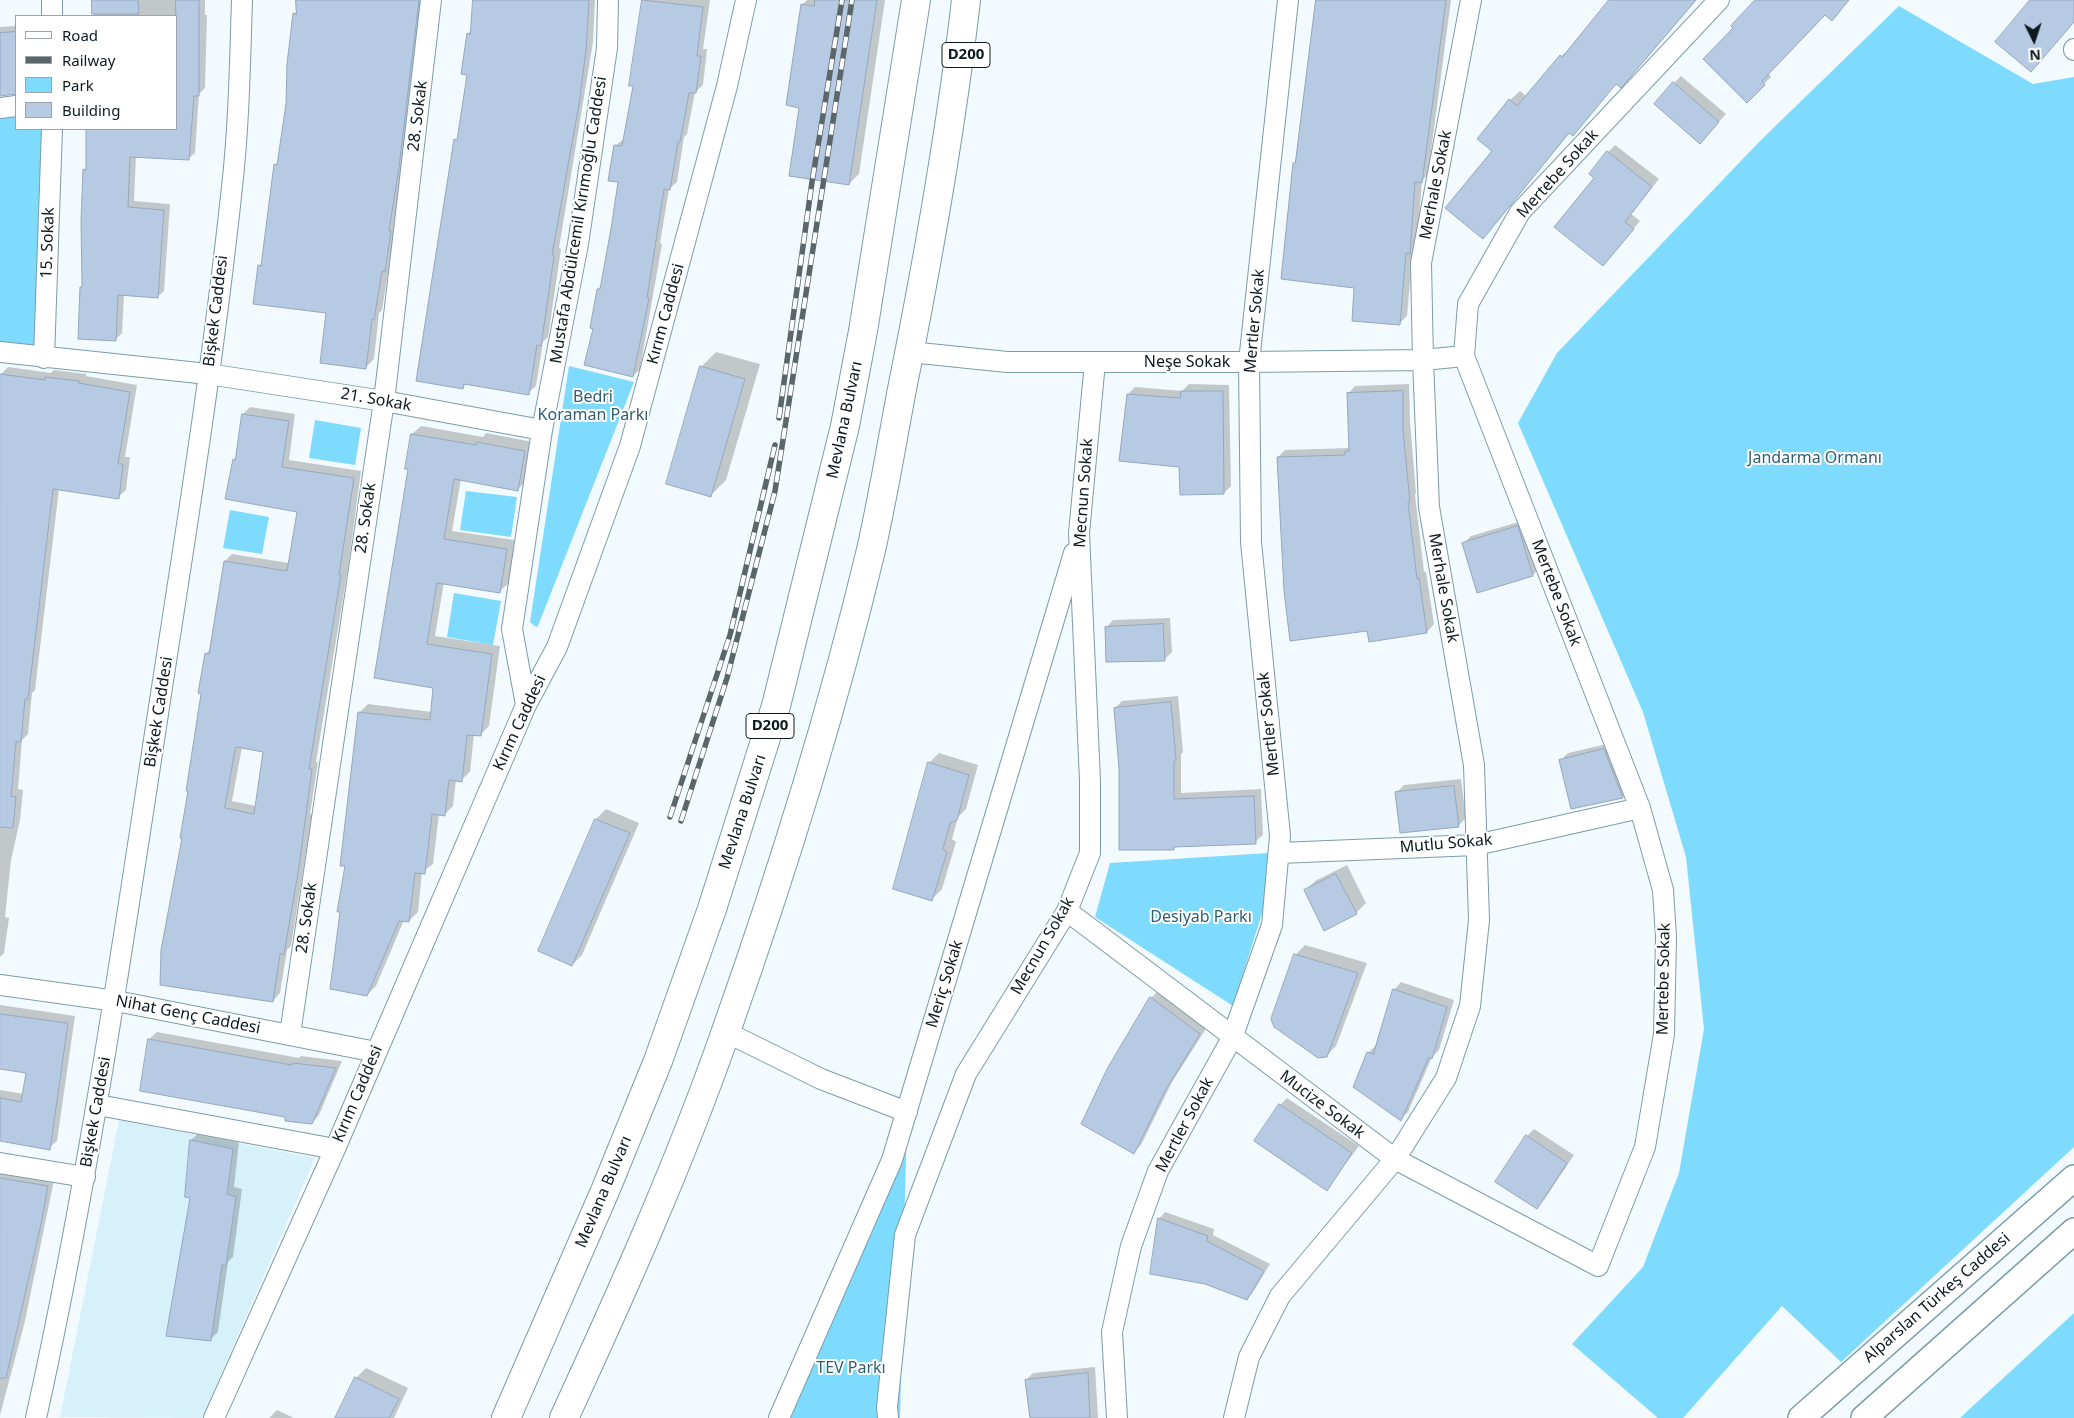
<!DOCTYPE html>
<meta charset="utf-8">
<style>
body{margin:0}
#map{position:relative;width:2074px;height:1418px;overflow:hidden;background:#f3fafd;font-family:"Noto Sans",sans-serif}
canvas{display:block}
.legend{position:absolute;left:15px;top:15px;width:162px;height:115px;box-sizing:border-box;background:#fff;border:1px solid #9ea3a5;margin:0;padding:6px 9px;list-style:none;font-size:15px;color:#0d1a1f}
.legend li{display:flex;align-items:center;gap:10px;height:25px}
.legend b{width:25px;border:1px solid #9ea3a5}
.north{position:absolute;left:2009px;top:15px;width:50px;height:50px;-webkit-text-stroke:4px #fff;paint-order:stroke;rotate:176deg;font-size:14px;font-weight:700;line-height:20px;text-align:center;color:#0d1a1f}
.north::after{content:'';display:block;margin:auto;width:18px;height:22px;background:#0d1a1f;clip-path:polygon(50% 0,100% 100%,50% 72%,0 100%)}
</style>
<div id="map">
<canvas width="2074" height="1418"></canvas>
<ul class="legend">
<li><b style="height:6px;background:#fff"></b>Road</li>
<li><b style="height:6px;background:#5b666a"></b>Railway</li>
<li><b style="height:14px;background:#7edbfd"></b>Park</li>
<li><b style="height:14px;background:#b6cbe3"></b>Building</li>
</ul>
<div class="north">N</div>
</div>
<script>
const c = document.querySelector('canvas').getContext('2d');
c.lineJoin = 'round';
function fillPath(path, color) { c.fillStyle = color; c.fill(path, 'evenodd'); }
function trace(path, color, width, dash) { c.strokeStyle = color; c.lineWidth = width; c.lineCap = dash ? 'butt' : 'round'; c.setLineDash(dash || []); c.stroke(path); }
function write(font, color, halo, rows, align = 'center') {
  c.font = font + ' "Noto Sans",sans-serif'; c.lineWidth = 4; c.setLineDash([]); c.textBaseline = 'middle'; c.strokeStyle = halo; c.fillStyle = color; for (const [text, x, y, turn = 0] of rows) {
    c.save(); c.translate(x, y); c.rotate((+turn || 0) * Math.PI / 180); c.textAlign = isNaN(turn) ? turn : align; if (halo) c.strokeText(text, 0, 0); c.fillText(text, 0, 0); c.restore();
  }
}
fillPath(new Path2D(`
 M119,1120l196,38 -113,260 -142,-1z`), '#d7f1fb');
fillPath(new Path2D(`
 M1899,6l134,78 41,-7v1070l-233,215 -59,-56 -99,112h-25l-86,-74 71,-77 36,-94 25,-144 -18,-172 -43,-145 -125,-289 39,-70 203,-212z
 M16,106v23h36l-8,229 -44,-6v-244z
 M569,366l65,16 -96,244 -2,1 -6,-5z
 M315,420l46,8 -6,37 -46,-7z
 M466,491l51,6 -6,40 -51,-7z
 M230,510l39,7 -7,37 -39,-6z
 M454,593l47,8 -8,44 -46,-8z
 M1269,853l-5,54 -31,99 -138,-89 15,-54z
 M907,1112l-7,306h-124z
 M2074,1313v105h-114l1,-1z`), '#7edbfd');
fillPath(new Path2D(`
 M94,0h111v15h2l-2,73 -6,6 -4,59 -7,6 -52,-3 -2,45 36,3 -6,87 -7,6 -33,-2 -2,38 -6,6 -33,-53 4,-157h89v-113h-82z
 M298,0h127l-33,263 -3,3 -7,44 -3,3 -5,46 -8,8 -39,-55 -68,-46 4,-4 12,-97 4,-4 8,-57 7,-90 4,-3z
 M474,0h121l-2,42 -34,206 2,1 -13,88 -5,5 -7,44 -8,7 -61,-10 -4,5 -7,-248 3,-3 9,-63v-40l3,-3z
 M643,0h67l-7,49h4l-4,36 -8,7 -8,42 -3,3 -7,45 -8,7 -9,54 2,1 -22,125 -7,7 -39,-48 4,-39 4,-4 18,-104 -5,-35 9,-7 10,-54 -4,-1z
 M807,0h78l-26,174 -10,10 -48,-77 2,-103z
 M1316,0h135l-23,174 -6,7 -5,64 -4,4 -6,67 -8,8 -43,-38 -62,-123 3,-2z
 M1607,0h89l-66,77 -13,6 -47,49 -78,96 1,-77 17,-51 10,-9 7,6 34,-41 11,-8 38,-47z
 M1758,0h91l-24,13 -57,60 3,4 -24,24 -12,-73z
 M16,26v68l-16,2v-69z
 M1681,76l45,38 -19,21 -33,-52z
 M1615,145l44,34 -28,35 9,7 -30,36 -14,-79 12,-26z
 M716,352l44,12 -34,116 -15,15 -10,-128z
 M8,367l43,6 3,-3 32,4v2l51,9 -12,72h5l-4,33 -8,7 -59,-8 -24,201 -3,3 -4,41 -6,6 -4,49 5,1 -3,30 -9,40 -6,57 4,1 -5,35 -4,4v-577l1,-6z
 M1189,384l40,1 2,101 -7,7 -44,-27 -52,-72 7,-7 47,4z
 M1409,384l1,38 6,71 -1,2 9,77h2l8,52 -7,8 -57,9 -2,-11 -90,-173 7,-7 65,-2 -2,-54 7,-8z
 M250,407l45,7 -6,46 72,11 -13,97 -32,194h2l-8,52h2l-21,132 -4,4 -7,43 -7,8 -90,-164 23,-183 5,-6 14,-87 7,-7 57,9 9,-52 -64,-51 3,-3 6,-43zM242,747l23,4 -9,55 -24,-5z
 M421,426l62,11 3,-4 47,9 -7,39 -9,9 -56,-11 -9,52 63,9 -6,43 -9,8 -56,-9 -9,54 65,10 -11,80 -9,9 -6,-1 -4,38 -9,8h-5l-3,26 -8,8h-6l-6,50 -11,8 -4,40 -9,9 -5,-1 -28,66 -9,9 -21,-130 13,-152 9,-9 64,8 3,-25 -60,-10 34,-209 3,-34z
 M1525,520l15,48 -7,7 -69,-32 7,-7z
 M1170,618l2,34 -8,8 -58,-32 7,-8z
 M1178,696l5,56 -2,2v39l80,-4 2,46 -8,7 -78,4 -3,2 -54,-79 -5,-61 7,-7z
 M1612,743l18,46 -7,8 -51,10 -11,-47 7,-7z
 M939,753l39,12 -12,44 -8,8 -6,22 4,3 -14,47 -10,10 -3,-136z
 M1461,779l5,39 -8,8 -62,-33 8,-8z
 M606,809l33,14 -57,132 -10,10 -33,-14 57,-132z
 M1347,865l19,38 -10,10 -51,-22 10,-10z
 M1305,945l62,18 -31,83 -10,10 -31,-101z
 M1401,982l53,18 -15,50 -7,7 -24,55 -7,7 -33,-66 8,-8 18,-55z
 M1158,991l49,36 -35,55 -31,63 -7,7 17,-154z
 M0,1005l75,11 -18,125 -8,7 -49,-8v-50l24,4 3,-22 -27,-5z
 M157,1032l142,26 2,-2 41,5 -23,54 -7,8 -25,-7 -138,-77z
 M1287,1098l72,48 -32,43 -47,-84z
 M1534,1129l40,26 -30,45 -7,7 -10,-71z
 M199,1133l40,9 -5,45 8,2 -9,68 -5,5 -10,70 -8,8 -18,-144 -1,-56z
 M0,1171l54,9 -29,141 -25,94z
 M1165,1212l49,17 -1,6 57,29 -17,28 -6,7 -88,-80z
 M1095,1367l3,51h-66l-6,-38 7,-7z
 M366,1368l42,20 -14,30h-58l20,-40z
 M277,1410l17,8h-25z`), '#0003');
const building = new Path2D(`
 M92,0h46l1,14h-47z
 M176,0h23v96h-5l-5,64 -59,-3 -2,50 36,3 -6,88 -40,-3 -2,46 -38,-2 2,-52h2l-1,-66 2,-52 3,1v-41h90z
 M296,0h123l-20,167 -10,64h2l-6,41 -3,-1 -8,49 -2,-1 -6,50 -46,-6 6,-50 -73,-9 5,-39 3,1 13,-102 3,1 9,-61 1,-40 6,-51 3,1z
 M473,0h116l-3,50 -7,54 -27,151 2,1 -13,90 -4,-1 -8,50 -65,-11 -1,5 -47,-8 38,-242 3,1 10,-65 -6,-1 6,-41 3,1z
 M642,0l61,7 -6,49h4l-5,37h-7l-9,49h-2l-8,48 -6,-1 -17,109h2l-16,79 -49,-12 9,-36 -3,-1 7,-39h3l11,-60 7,-47 -10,-1 6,-36 8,1 11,-60h-4z
 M815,0h62l-28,185 -60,-9 10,-68 -13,-3 15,-101 13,2z
 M1316,0h130l-24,183 -7,-1 -5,72 -4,-1 -6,72 -48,-4 2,-33 -73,-9 12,-116h2z
 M1609,0h87l-75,88 -5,-4 -43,52 -4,-3 -86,106 -38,-31 47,-57 -15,-12 32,-40 8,7 43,-51 2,2z
 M1755,0h94l-17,21 -7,-6 -63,66 3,4 -18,18 -44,-44 30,-31 -2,-2z
 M2030,0h44v22l-43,50 -36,-30z
 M16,32v62l-16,2v-63z
 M1673,82l46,40 -19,22 -46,-40z
 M1607,151l45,36 -27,35 9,7 -31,37 -49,-39 40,-49 -5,-4z
 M700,366l45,13 -34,118 -45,-13z
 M0,374l45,6v-3l34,4v2l51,9 -12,72h5l-4,35 -66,-10 -25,210h-3l-4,43h-5l-5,54 5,1 -3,31 -13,-1z
 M1181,391h42l1,103 -44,1 -1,-28 -60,-6 8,-67 53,4z
 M1403,391v39l7,72h-2l9,77 2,-1 8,55 -58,9 -2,-11 -77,10 -6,-50 -7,-134 68,-2v-4h4l-2,-58z
 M242,414l47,7 -7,46 72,11 -15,97h2l-32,194h3l-13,98 -15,87h-4l-7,48 -113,-17 1,-35 21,-112h-2l8,-47h-2l15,-97 -3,-1 7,-40 4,1 15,-93 63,10 10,-59 -72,-13 8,-40 2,1zM236,747l27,5 -9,62 -29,-6z
 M411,434l65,11 1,-3 48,9 -7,40 -64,-12 -10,60 63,10 -7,44 -63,-10 -10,61 65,10 -11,82 -14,-1 -5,47 -13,-2 -4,36 -13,-2 -7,60 -10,-1 -6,49 -10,-1 -32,75 -37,-7 10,-77h-3l8,-46h-5l18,-154 72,8 3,-32 -59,-10 34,-209h-3z
 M1518,526l15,50 -56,17 -15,-50z
 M1163,624l2,37 -59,1 -1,-35z
 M1171,702l5,58 -2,1v38l80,-3 2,48 -82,3v3h-55v-81l-5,-61z
 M1604,749l19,49 -52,11 -12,-49z
 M928,762l41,13 -12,45 -7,3 -7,26 4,3 -15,49 -39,-12z
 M1454,786l5,41 -59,6 -5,-41z
 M595,819l35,14 -58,133 -34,-15z
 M1336,874l21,40 -33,17 -20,-41z
 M1294,954l64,19 -31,84 -9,1 -44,-31 -3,-8z
 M1393,989l54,18 -15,52 -3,-2 -28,64 -48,-34 14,-35 6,2z
 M1150,997l50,37 -35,57 -31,63 -53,-30 26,-55z
 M0,1014l68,9 -18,127 -50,-9v-43l21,4 5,-29 -26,-4z
 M148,1039l144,26 1,-2 43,5 -24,56 -27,-3v-4l-145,-26z
 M1279,1104l73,49 -25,38 -73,-50z
 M1526,1135l41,28 -30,46 -42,-27z
 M190,1140l43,9 -6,45 9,3 -10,68h-4l-11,76 -45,-5 24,-138 -5,-1z
 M0,1178l48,8 -7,38 -35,154h-6z
 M1158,1218l50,18 -1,5 57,30 -17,29 -42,-16 -55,-10z
 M1088,1373l2,45h-60l-5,-38z
 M355,1377l44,22 -10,19h-54z`);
fillPath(building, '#b6cbe3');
trace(building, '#93a7be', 1);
const minor = new Path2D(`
 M52,0v16
 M2074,49v1
 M0,108l16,-2
 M0,352l208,22 176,27 158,29
 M910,352l97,10h242l174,-2 41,-4
 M44,358l8,-229
 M526,705l-14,-76 30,-199 36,-186 29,-196 1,-48
 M1279,853l197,-8 164,-37
 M1067,911l328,248 203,107 47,-119 19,-113 2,-97 -3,-47 -23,-82 -176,-452 4,-52 52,-92 199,-212
 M0,985l116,16 260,51
 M726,1032l95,47 86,33
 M290,1034l94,-633 47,-401
 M98,1105l237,44
 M0,1163l85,14
 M36,1418c53,-239 88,-482 125,-724 26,-169 53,-337 71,-507 7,-62 8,-125 10,-187
 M214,1418l121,-269 191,-444 31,-58 73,-201 97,-360 19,-86
 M779,1418l113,-258 182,-607
 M888,1418l-1,-11 18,-172 61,-161 101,-163 23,-58v-72l-11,-248 16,-171
 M1117,1418l-5,-86 19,-86 27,-75 74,-133 40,-113 8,-89 -29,-294 -2,-180 39,-362
 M1234,1418l15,-61 31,-61 115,-137 51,-81 24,-72 9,-86 -5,-155 -45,-258 -6,-147 -2,-97 50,-263`);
const major = new Path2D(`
 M1801,1418l273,-240
 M1864,1418l210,-187`);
const highway = new Path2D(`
 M506,1418l99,-227 53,-130 54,-152 64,-203 69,-280 18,-95 53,-331
 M564,1418c58,-126 115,-253 161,-384 56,-158 107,-321 146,-484 12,-53 21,-108 31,-161 26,-129 49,-258 64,-389`);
trace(minor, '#7b9ca9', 22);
trace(major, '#7b9ca9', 28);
trace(highway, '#7b9ca9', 30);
trace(minor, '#fff', 20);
trace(major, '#fff', 25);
trace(highway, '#fff', 28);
const rail = new Path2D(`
 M779,418l33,-236 30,-182
 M670,817l60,-182 45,-190
 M681,821l46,-143 48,-187 77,-491`);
trace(rail, '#5b666a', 5.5);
trace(rail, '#fff', 4, [11]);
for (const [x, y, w] of [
 [966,55,48],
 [770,726,48]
]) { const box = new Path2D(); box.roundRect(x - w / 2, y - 12.5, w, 25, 4); c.fillStyle = '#fff'; c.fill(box); trace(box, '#0d1a1f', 1); }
write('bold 15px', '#0d1a1f', null, [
 ["D200",966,55],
 ["D200",770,726]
]);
write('16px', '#0d1a1f', '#fff', [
 ["28. Sokak",418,116,-83],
 ["Mertebe Sokak",1558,174,-48],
 ["Merhale Sokak",1436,185,-79],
 ["Mustafa Abdülcemil Kırımoğlu Caddesi",579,220,-81],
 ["15. Sokak",48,243,-88],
 ["Bişkek Caddesi",216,311,-83],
 ["Kırım Caddesi",666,314,-75],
 ["Mertler Sokak",1255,321,-85],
 ["Neşe Sokak",1187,362],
 ["21. Sokak",376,400,10],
 ["Mevlana Bulvarı",845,420,-78],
 ["Mecnun Sokak",1084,493,-86],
 ["28. Sokak",366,518,-82],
 ["Merhale Sokak",1443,588,80],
 ["Mertebe Sokak",1556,593,69],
 ["Bişkek Caddesi",159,712,-81],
 ["Kırım Caddesi",520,723,-65],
 ["Mertler Sokak",1269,724,-96],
 ["Mevlana Bulvarı",743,812,-72],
 ["Mutlu Sokak",1446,844,-5],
 ["28. Sokak",307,918,-82],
 ["Mecnun Sokak",1043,946,-60],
 ["Mertebe Sokak",1664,979,-89],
 ["Meriç Sokak",945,984,-73],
 ["Nihat Genç Caddesi",188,1015,11],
 ["Kırım Caddesi",358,1094,-67],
 ["Mucize Sokak",1322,1105,37],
 ["Bişkek Caddesi",96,1112,-80],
 ["Mertler Sokak",1185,1125,-62],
 ["Mevlana Bulvarı",604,1192,-67],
 ["Alparslan Türkeş Caddesi",1937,1298,-41]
]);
write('16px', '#2e5f71', '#fff', [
 ["Bedri",593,397],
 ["Koraman Parkı",593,415],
 ["Jandarma Ormanı",1815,458],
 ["Desiyab Parkı",1201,917],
 ["TEV Parkı",851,1368]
]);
</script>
